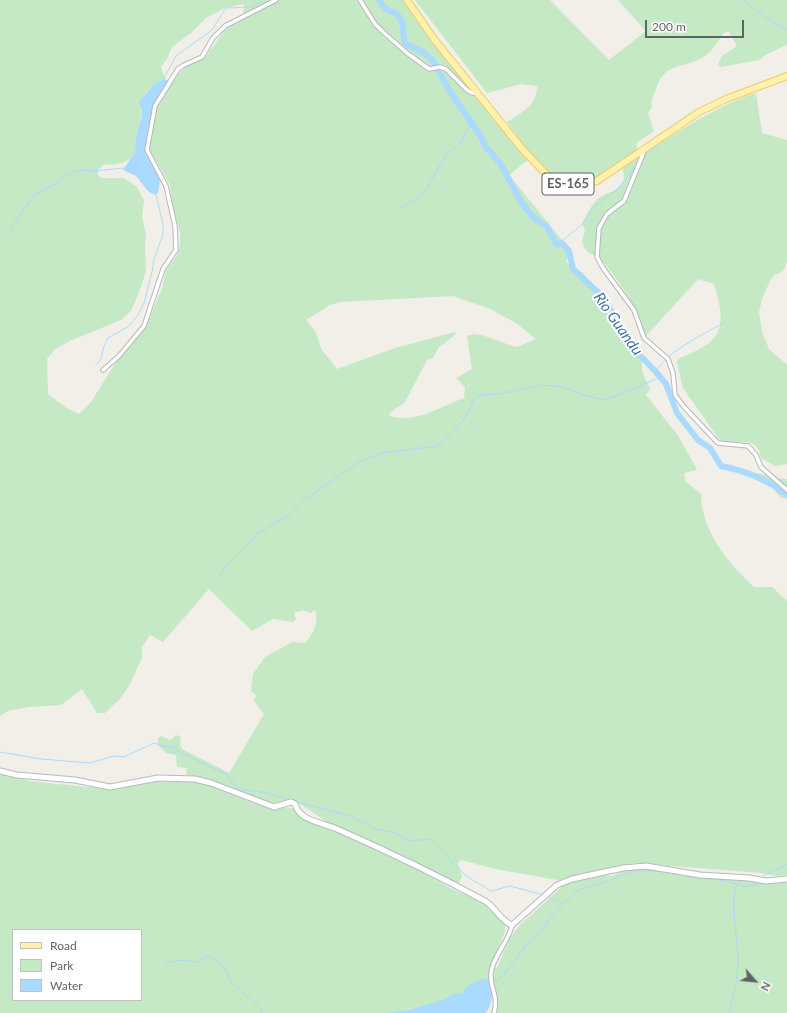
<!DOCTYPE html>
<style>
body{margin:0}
#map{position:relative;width:787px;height:1013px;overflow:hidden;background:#f1efe8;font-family:Lato,sans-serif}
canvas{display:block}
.legend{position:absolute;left:12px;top:929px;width:130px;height:72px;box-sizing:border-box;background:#fff;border:1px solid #bfc1c3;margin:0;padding:5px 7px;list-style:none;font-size:12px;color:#5f6368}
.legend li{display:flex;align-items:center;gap:8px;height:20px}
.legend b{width:20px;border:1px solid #bfc1c3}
.north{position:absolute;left:735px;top:961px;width:40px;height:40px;-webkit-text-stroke:3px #fff;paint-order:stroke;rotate:117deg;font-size:11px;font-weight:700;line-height:16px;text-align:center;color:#5f6368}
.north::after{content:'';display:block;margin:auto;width:14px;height:18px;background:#5f6368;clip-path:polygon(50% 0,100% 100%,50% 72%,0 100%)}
.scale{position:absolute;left:645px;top:20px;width:99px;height:18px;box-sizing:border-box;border:2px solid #5f6368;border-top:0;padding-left:5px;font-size:12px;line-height:14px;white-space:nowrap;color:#5f6368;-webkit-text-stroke:3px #fff;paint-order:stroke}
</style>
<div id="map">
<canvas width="787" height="1013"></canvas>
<ul class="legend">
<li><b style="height:5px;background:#fff2af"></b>Road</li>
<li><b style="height:11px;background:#c5e8c5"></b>Park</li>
<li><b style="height:11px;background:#aadaff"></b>Water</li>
</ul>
<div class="north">N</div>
<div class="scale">200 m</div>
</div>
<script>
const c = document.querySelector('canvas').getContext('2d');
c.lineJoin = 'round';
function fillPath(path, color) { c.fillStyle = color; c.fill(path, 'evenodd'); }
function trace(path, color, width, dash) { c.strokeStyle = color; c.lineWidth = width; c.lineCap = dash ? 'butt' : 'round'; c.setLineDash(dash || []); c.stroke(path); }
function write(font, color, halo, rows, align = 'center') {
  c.font = font + ' Lato,sans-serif'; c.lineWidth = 4; c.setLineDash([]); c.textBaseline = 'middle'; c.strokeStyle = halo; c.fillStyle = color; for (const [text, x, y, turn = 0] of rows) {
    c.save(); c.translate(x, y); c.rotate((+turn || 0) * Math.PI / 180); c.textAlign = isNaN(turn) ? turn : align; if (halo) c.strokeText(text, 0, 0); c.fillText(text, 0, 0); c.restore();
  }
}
fillPath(new Path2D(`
 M0,0h408l121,159 -20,16 62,76 -5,10 7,8 9,3 7,9 6,13 25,32 8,17 14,17v11l8,18 -4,6 33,42 18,33 -13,3 1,8 16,13c1,39 26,67 53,93h18l15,14v274l-11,1 -15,-3 -127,-10c-10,1 -18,7 -28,8 -19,3 -25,-1 -43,10l-68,-12 -34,-9 -3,4 4,13 -5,9 -128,-63 -29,-19 -15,-2 -16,1 -69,-25 -14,-3 1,-7 -10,-1 -1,-12 -10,-2 -8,-8v-7l3,-2 9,4 6,-5 5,2 -1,7 2,5 47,24 35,-59 -11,-14 4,-4 -6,-5 2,-17 12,-17 27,-15 13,1c9,-10 14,-20 10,-33l-4,3 -8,-3 -9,3 2,6 -3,3 -20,-3 -21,12 -43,-42 -46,53 -13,-7 -8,12v11l-12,26 -10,15 -15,14h-8l-15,-24 -21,16 -33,2 -20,4 -8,5zM244,4l-1,12 -19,15 -17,24 -9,5 -6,1 -22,21 -16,23 -8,45 7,5 17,30 2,21 8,26v14l-3,9 -11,15 -4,19 -17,38 -31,38 -23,37 -12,12 -14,-7 -17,-13 -1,-35 8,-10 17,-9 49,-20 10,-9 7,-16 8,-23 -1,-28 1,-10 -4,-17 2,-17 -8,-14 -6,-4 -7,-4h-22l-3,-3v-5l7,-6c11,2 24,-1 30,-12l9,-57 11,-12 10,-4 -4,-12 6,-8 5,-12 19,-14 15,-15 19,-10zM453,296l37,13 26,14 20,16 -19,8c-13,-2 -39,-18 -50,-11l5,33 -16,9 9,9 -1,11c-25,9 -48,26 -75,18l1,-3 15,-11 22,-42 6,-2 5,-10 18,-14 -1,-2 -60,16 -58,21 -15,-19 -7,-19 -9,-11 24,-15 10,-3z
 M415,0h135l59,60 37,-29 -28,-31h169v45l-20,9 -8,6 -38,7 -3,-3 4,-8 15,-10 -8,-14h-4c-7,8 -11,18 -20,24 -20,14 -40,4 -49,33 -3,7 -5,10 -4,18l-4,6 6,18 -18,12 2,9c-14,9 -28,21 -44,27 -42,17 -67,-30 -87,-57 15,-10 30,-16 30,-36l-16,-2 -34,9z
 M756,93l6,40 25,7v122l-4,9 -8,4 -4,4 -9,20 -3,13 3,20 7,17 18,16v99l-12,2 -14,-8c-2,-20 -20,-17 -35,-14l-7,-5 -36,-51 -6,-25 1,-4c44,-18 50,-29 36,-75l-16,-5 -52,57c-10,-27 -25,-55 -45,-76 -5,-6 -13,-4 -18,-15 -2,-5 1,-10 2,-14l-3,-8c5,-8 10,-20 18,-26 12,-8 30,-7 22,-30 46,-27 83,-57 134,-74z
 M751,473c13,-1 23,6 36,6v20l-7,-2 -11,-13 -11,-4z
 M0,773l29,8 87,9 20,-6 28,-5 34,2 61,24 33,3 15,10 102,47 45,25 37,15 14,19v7l-12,32 1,4 3,1 12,-29 10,-13 48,-44 29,-7 16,1 20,-9 72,8 83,4v134h-297c7,-8 7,-26 -1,-33l-24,15 -37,11 -36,7h-392zM13,930h128v70h-128z`), '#c5e8c5');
fillPath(new Path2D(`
 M165,79l5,3 -16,23 -8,45 12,26 2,5 -2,12 -3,2 -7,-4 -12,-15 -13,-6 12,-18 2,-19 4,-14 1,-10 -3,-7 16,-19z
 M486,978c9,8 7,26 0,35h-100l23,-3 37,-11 9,-6h7l8,-9z`), '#aadaff');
trace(new Path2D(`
 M744,0l16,14 27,16
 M163,80l13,-24 36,-26 14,-22 25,-1 12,-7
 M645,155l13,-11
 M401,207l19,-10 5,-5 20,-36 16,-14 8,-15 -1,-8
 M10,230l24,-35 21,-11 17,-12 9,-2 13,1 30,-3
 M557,245l28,-23 9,-16 22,-15 20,-25
 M96,365l5,-6 3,-13 4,-8 21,-12 9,-11 6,-12 8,-31 2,-13 9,-25v-10l-7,-29
 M656,372c11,-21 47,-37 67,-49
 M219,577l10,-14 28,-29 32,-19 15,-15 55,-38 22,-9 56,-7 26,-25 12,-23 5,-3 19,-1 43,-9 21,2 21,8 19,5 14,-4 43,-19
 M0,752l41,7 49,4 24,-7 10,1 30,-14 11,4 7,-1 7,6 48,23 6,8 9,6 24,4 84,23 28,14 14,2 19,9 19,-2 36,37 25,15 19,-5 30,8
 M763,876l24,-12
 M710,878l28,6 5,3 14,-3
 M549,898l13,5
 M166,963l14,-3 18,2 8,-6 4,1 15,11 7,15 25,22 5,8
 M496,982l16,-17 15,-21 20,-20 3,-7 28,-27 28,-8 27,-11h30
 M729,1013c4,-16 9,-32 9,-49 1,-19 -9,-64 -1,-80`), '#aadaff', 1);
trace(new Path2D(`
 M379,0c7,14 16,9 21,18 5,8 2,17 5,25l19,10 9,8 16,29 31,45 5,11 15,17 21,39 13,16 13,9 10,18 5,-2 7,8 4,18 30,28 31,52 22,23 10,12 11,29 21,27 12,8 11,18c25,5 46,13 66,29`), '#aadaff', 6);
const street = new Path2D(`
 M360,0l15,24 8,8 24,21 22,16 11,-2 6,2 22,22 4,2h6
 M645,149l-21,52 -17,13 -8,14 -2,29 6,11 31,42 10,28 24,21 5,14 2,22 10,13 33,35 30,3 8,9 5,12 26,23
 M103,370l16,-14 25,-30 19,-57 13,-19 -1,-24 -9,-40 -19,-36 8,-44 23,-37 6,-4 18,-8 11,-19 12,-12 51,-26
 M494,1013c5,-19 -5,-26 -3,-40 2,-18 18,-31 21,-48`);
const secondary = new Path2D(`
 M0,771l17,4 58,5 35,7 48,-9 37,1 16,4 63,24 17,-5 4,2c5,18 28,18 42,25 50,22 100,46 148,72 10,6 16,20 27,24l45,-40 15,-6 51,-11 23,-2 54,9 49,3 17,3 21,-2`);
const primary = new Path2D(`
 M407,0l27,39 89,111 23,24 14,9 16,2 21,-4 102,-69 27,-13 61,-23`);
trace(street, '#b5b8bc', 5.5);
trace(secondary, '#b6babf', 7);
trace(primary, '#f2c960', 8);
trace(street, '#fff', 3.5);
trace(secondary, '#fff', 5);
trace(primary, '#fff2af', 6);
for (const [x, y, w] of [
 [568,184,52]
]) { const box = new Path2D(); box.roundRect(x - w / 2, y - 11, w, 22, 3); c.fillStyle = '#fff'; c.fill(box); trace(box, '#5f6368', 1); }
write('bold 13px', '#5f6368', null, [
 ["ES-165",568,184]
]);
write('italic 15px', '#4174aa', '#fff', [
 ["Rio Guandu",618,324,55]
]);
</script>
